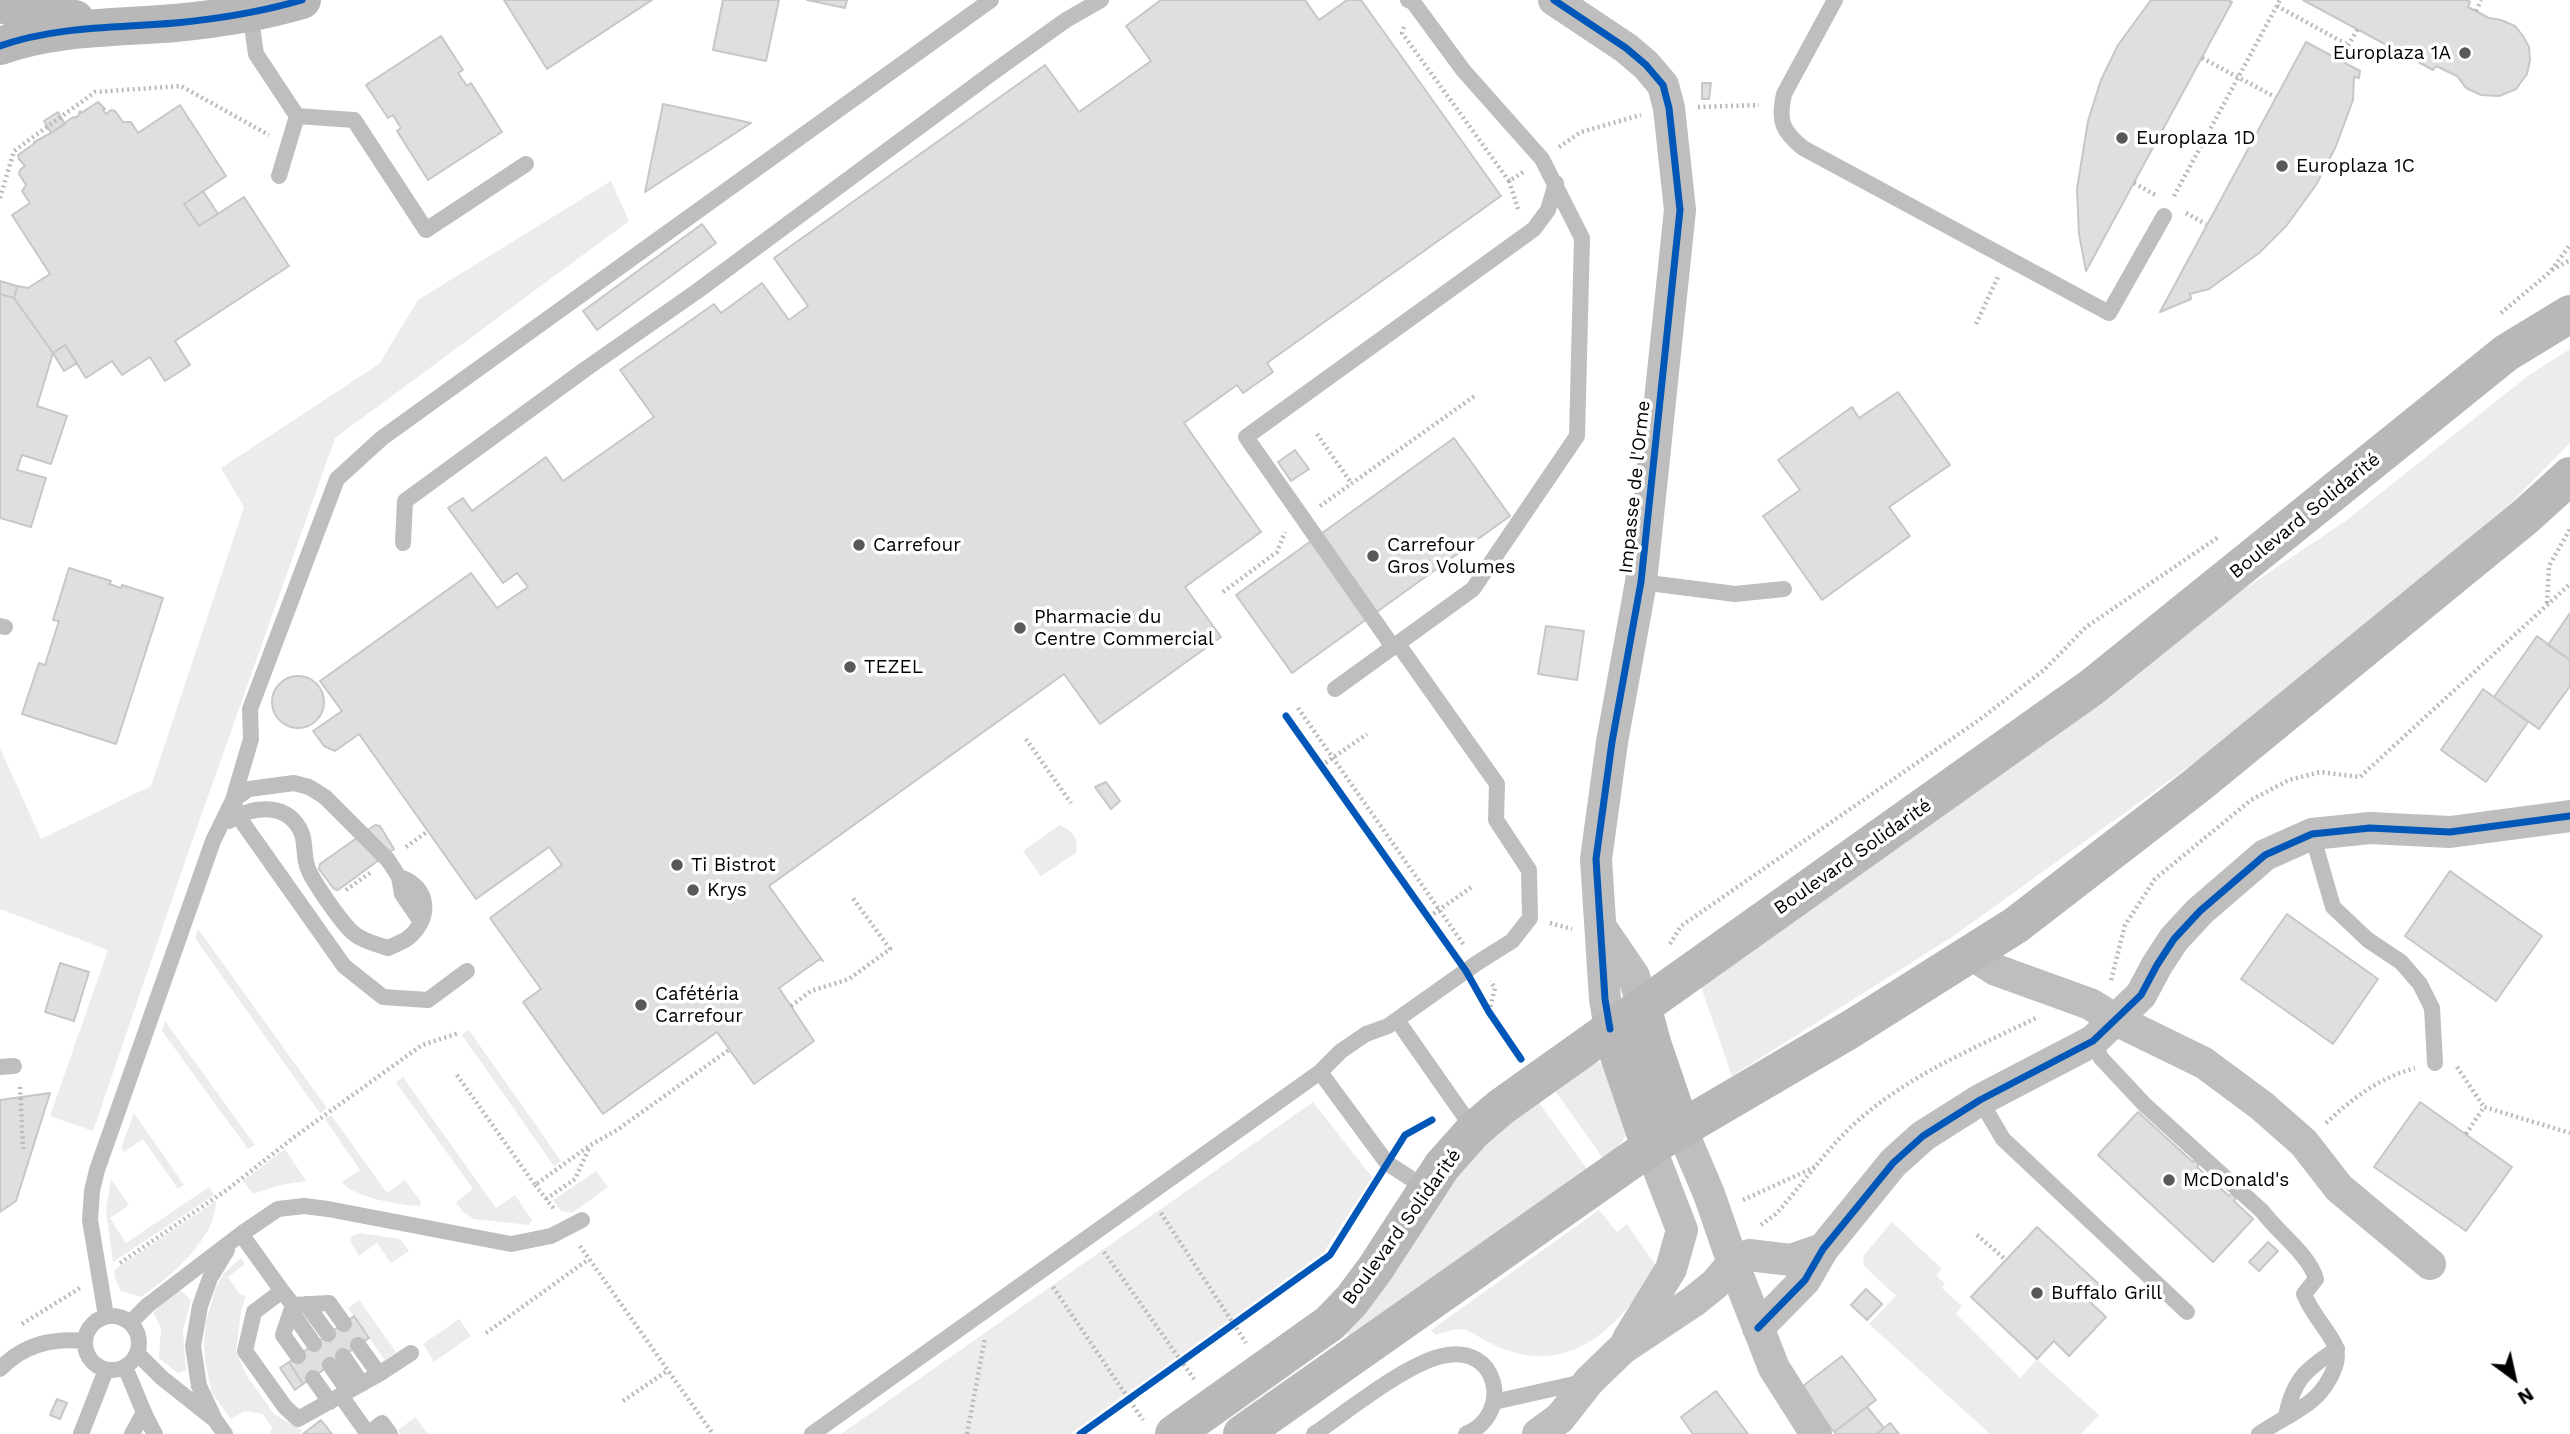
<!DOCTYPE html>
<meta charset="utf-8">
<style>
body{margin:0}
#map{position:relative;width:2570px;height:1434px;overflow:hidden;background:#fff;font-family:"Work Sans",sans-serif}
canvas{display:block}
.north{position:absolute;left:2479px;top:1343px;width:70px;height:70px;-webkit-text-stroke:5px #fff;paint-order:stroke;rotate:147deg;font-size:19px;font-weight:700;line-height:28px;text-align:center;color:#000}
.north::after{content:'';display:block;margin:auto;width:24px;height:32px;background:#000;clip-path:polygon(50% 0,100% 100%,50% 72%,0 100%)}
</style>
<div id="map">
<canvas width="2570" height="1434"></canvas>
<div class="north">N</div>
</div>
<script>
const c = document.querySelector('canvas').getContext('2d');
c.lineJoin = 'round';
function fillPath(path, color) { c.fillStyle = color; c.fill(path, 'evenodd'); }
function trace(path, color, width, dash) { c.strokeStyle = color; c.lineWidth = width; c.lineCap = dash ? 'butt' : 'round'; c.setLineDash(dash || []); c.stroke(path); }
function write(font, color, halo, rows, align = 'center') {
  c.font = font + ' "Work Sans",sans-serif'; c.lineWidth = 7; c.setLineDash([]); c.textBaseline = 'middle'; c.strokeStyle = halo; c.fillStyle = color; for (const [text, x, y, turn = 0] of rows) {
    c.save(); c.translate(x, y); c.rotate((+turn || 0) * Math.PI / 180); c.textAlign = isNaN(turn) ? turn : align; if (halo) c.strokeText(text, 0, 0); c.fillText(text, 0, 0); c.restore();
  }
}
fillPath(new Path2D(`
 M611,181l18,40 -294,217 -146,412 -96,281 -43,-15 58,-166 -108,-41v-161l41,91 110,-53 93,-279 -23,-39 158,-104 39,-64z
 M2570,349v94l-57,58 -79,68 -218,178 -264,190 -220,139 -32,-92 516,-376 131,-88 182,-145z
 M1060,825c13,6 19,13 16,28l-35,23 -18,-25z
 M198,929l129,179 -7,5 -125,-175z
 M165,1021l90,124 -7,4 -86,-118z
 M469,1030l92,131 -7,5 -92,-131z
 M1599,1062l8,3 21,68 -10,14 -16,10 -49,-69 37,-24z
 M403,1077l93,131 19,-13 17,25 -3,5 -55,-6 -11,-7 -7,-10 17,-13 -77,-107z
 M1537,1100l50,69 -237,169 -4,-6 121,-172z
 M1313,1102l59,75 -48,75 -254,182h-229z
 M134,1113l50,72 -6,4 -35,-50 -19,13 -3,-4z
 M331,1115l56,78 18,-13 16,22 -1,4c-18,0 -68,-9 -78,-24l18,-12 -35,-51z
 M285,1149l21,32 -26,4 -27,9 -10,-13z
 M596,1171l12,16 -36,26 -11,-2 -8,-11z
 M111,1179l18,26 -19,13 16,25 83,-56 5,8 -101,67 -7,-52z
 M216,1201c0,38 -46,76 -75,96l-20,-6 -6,-13 -1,-8z
 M1599,1210l18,22 10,-8 29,42c-35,61 -87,114 -162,79 -31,-15 -23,-21 -59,-10l-4,-5z
 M1892,1222l50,47 -6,6 9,9 -3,4 20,18 -6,8 64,64 17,-19 62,56 -18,19h-91l-121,-110 27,-28 -32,-30 -1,-10z
 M360,1233l40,6 9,12 -18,12 -14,-20 -18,13 -9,-15 2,-5z
 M241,1258l4,6 -17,13 12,17 6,2 -5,15 -5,40 11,25 27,38 29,17 -5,3h-28l2,-7 -9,-13 -18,-3 -14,8 -19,-26 -7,-32 -1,-19 2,-21 10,-34 8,-14z
 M176,1291h5l10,9 -8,31 3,39 -8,3 -19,-15 2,-30 -8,-16z
 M359,1300l37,52 -11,8 -37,-52z
 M459,1319l12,17 -37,26 -11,-18z
 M415,1417l13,17h-27l-3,-4z`), '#ececec');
const building = new Path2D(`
 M504,0h148l-105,69z
 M723,0h56l-13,61 -53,-11z
 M807,0h40l-2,8z
 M1161,0h144l14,20 28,-20h14l140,196 -234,167 6,9 -30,21 -6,-8 -53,38 77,109 -76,55 36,50 -121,87 -36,-50 -295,212 54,75 -3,-2 -41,29 35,53 -60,43 -37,-52 -114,82 -80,-112 18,-13 -51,-71 72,-53 -13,-18 -73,52 -117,-165 -24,17 -11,-5 -11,-15 29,-20 -22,-30 151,-108 26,35 31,-21 -11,-14 -14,10 -55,-75 15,-10 9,13 74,-54 17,24 91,-64 -34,-47 94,-66 7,9 41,-30 27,37 19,-14 -34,-48 271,-193 34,47 72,-51 -25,-35z
 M2151,0h77l4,2 -146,269 -7,-37 -2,-45 11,-68 13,-41 17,-35z
 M2303,0h164l3,2 -2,5 21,11 12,2 14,6 8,10 6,11 1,13 -3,14 -11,15 -17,7 -18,-1 -15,-7 -9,-12 -21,-10 -3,4z
 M441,36l22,34 -5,3 9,13 4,-3 31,49 -74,48 -31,-49 4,-3 -8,-13 -5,3 -22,-33z
 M2306,42l54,29 -1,7 -5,-1 -1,23 -17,46 -20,39 -29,40 -28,28 -50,36 -19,5 1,5 -31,13z
 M1702,83h9l-2,16h-7z
 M98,102l7,7 -2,1 3,4 5,-4 4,1 8,11h8l7,11 42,-28 46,71 -42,28 15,22 45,-29 45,69 -114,75 15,24 -25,16 -15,-24 -28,18 -10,-14 -26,17 -21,-33 -12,8 -39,-55 3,-12 11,2 22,-14 -38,-59 18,-12 -8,-12 4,-6 -7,-11 1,-4 5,-4 -6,-7 -1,-4 17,-12 -1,-1 17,-9 22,-16 1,1 4,-2 2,-5 1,2z
 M663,104l88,19 -106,69z
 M58,112l7,12 -14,9 -7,-12z
 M203,191l15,23 -19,12 -15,-22z
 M702,224l14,19 -119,87 -14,-19z
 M0,281l17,5 -3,12 -14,-4z
 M0,294l14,4 39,55 -16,53 30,10 -16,48 -29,-9 -5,15 29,8 -15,49 -31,-9z
 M65,345l12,18 -13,8 -11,-18z
 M1898,392l52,73 -61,42 21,29 -88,64 -59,-84 37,-26 -22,-30 74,-53 7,11z
 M1454,438l56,78 -218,157 -56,-78z
 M1295,450l14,19 -18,12 -13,-19z
 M69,568l42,13 -2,3 12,4 1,-3 41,13 -47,146 -94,-30 17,-51 6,2 14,-44 -6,-1z
 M2570,613v47l-22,-15z
 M1546,626l38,5 -7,49 -39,-6z
 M2537,636l33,24v26l-31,43 -45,-32z
 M272 702a26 26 0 1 1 52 0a26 26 0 1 1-52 0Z
 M2483,689l45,33 -42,60 -45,-32z
 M1106,782l14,19 -9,8 -16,-22z
 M375,825l5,1 14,23 -56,41 -4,-1 -15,-20 1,-5z
 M2450,871l92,65 -46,65 -91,-65z
 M2287,914l91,65 -45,65 -92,-65z
 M60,963l29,9 -15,49 -29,-9z
 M50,1093l-34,108 -16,11v-112z
 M2420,1102l92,65 -46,64 -92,-64z
 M2138,1112l55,50 2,-2 4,4 -2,3 32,29 2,-2 5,4 -2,3 19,18 -40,43 -115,-107z
 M2037,1227l66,61 -13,14 16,15 -37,39 -15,-15 -17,18 -66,-62z
 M2268,1242l10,9 -19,20 -10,-9z
 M1866,1289l16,15 -15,16 -16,-15z
 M354,1316l15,22 -66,46 -14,-22z
 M1842,1356l34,44 -42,32 -14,-18 -17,-28z
 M289,1362l14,22 -8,6 -15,-22z
 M1716,1391l32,43h-55l-12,-17z
 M57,1399l10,4 -7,16 -10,-4z
 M1867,1407l17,21 -7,6h-41l-2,-2z
 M321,1420l11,14h-29z
 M1890,1423l9,11h-22l7,-6z`);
fillPath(building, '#dfdfdf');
trace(building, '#c7c7c7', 2);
trace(new Path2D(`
 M2277,6l71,39
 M2476,11l5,-11
 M1404,27l-2,6 107,148 14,-9
 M2202,58l73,39
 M2340,60l17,-30
 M1698,107l61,-2
 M1559,147l22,-15 60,-17
 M1509,181l9,28
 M2134,183l23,13
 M2174,196l106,-196
 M0,198l14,-47 81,-59 86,-6 88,49
 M2186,213l20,11
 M2552,270l18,-10
 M2501,313l49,-41 20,-27
 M1976,324l22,-47
 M1317,434l35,50
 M1320,506l156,-111
 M1223,592l54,-40 8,-20
 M2547,603l2,-37 21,-37
 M1298,708l166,237
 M1026,739l45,64
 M1321,766l46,-32
 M406,847l22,-16
 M346,890l24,-17
 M1429,917l44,-31
 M1550,923l22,6
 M1670,944l11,-18 298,-206 65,-50 42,-43 134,-91
 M2111,980l14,-55 30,-46 96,-79 38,-20 31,-8 40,5 210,-193
 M791,1006l20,-15 38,-12 41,-30 -38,-52
 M1489,1012l6,-24 -5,-7
 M2457,1067l27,40
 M457,1075l78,110 54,-39 28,-16 113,-81
 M20,1087l3,62
 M2326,1123c27,-25 53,-45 89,-55
 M2466,1134l18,-27 86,26
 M535,1185l20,25
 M546,1199l29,-20 14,-31
 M1743,1200l72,-33
 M1161,1213l85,130
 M1761,1225l15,-11c25,-28 50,-64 77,-89 53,-49 122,-77 185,-108
 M1977,1235l29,25
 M580,1246l133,188
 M1104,1252l90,127
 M120,1263l108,-74 65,-51 129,-93 37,-12
 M1053,1287l90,133
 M22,1324l58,-36
 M486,1333l103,-74
 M623,1401l44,-30
 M967,1434l18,-96`), '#b9b9b9', 4.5, [2, 3.5]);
trace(new Path2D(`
 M1835,0l-51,94c-6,27 -2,37 19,54l306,165 55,-97
 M250,13l6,41 41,62 57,4 72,110 100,-66
 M279,176l18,-60
 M403,543l2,-42 182,-133 109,-76 296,-219 74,-53 35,-20
 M1641,582l94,12 49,-5
 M0,626l5,1
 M1393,647l-147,-210 288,-208 14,-19 8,-27
 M1335,689l138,-100 104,-153 5,-198 -40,-79 -79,-89 -50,-68 -5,-2
 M229,821c25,-16 60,-19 73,13 4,12 1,26 7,37 7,15 29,46 40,58 10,11 26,15 39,19 6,-3 15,-6 20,-10 24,-19 22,-52 -9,-61
 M2312,834l21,73 35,33 33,22 19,22 12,24 3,55
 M467,971l-39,29 -45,-3 -39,-31 -106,-150 -5,-16 18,-61 -1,-30 87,-230 45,-41 609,-438
 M1397,1020l77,110
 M2093,1041l8,17 44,47 117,106c16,22 47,43 54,68l-12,15c7,19 22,33 31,51 8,19 -11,46 -25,57 -16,12 -35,21 -51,32
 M0,1067l14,-1
 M1320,1072l67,91 40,26
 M1980,1100l23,39 184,173
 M241,1234l41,57
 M306,1304l22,30
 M293,1305l-11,-14 -28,21 -9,39 40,56 13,12 81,-45 32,-21
 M291,1311l23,33
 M85 1343a27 27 0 1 1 54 0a27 27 0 1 1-54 0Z
 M106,1316l-16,-96 2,-29 5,-21 116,-329 20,-41 16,-11 45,-6 15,4 16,10 63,63 11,17 3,17 19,28
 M131,1322l17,-17 93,-71 37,-25 26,-3 24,3 183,35 40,-8 31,-16
 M358,1345l21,29
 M138,1354l24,24 53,42 10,14
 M298,1356l-15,-21 10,-30 36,-2 15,21
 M343,1356l19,28
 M330,1365l18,26
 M125,1368c11,22 17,45 30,66
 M0,1369c24,-25 52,-31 85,-28
 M313,1378l17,24
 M341,1396l27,38
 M1494,1402l89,-20
 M2286,1416c8,-38 20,-46 51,-67
 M215,1420l-16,-34 -6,-40 7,-40 10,-28 17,-28
 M81,1434l25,-64
 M132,1434l11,-20
 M368,1434l14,-11 8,11
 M812,1434l508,-362 21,-21 25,-17 22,-8 89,-63 35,-22 18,-23 -1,-48 -33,-50 1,-36 -99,-140
 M1314,1434c34,-23 90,-69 128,-78 56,-14 72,58 24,78`), '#bebebe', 16);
trace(new Path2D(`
 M1554,0l72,48 20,17 17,20 6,23 11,102 -39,372 -29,160 -16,117 9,140 5,30
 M1602,929l32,47 8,30
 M1971,954l25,16 94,34 26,16 88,43 58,43 42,37 35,45 91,76
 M1681,1128l28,66 24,69 41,105 42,66
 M1758,1328l47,-48 18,-31 70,-86 30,-27 57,-36 113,-59 48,-46 16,-30 17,-26 26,-28 65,-56 47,-21 58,-6 80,4 120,-16
 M1628,1339l43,-70 11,-39 -32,-83
 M1538,1434l22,-16 29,-37 33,-32 72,-48 21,-17 18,-21 16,-8 42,5 32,-11`), '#bebebe', 32);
trace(new Path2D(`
 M0,4l31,8 44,7
 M0,46c57,-20 116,-18 175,-23 43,-4 86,-11 127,-23
 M1642,1006l11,40 28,82
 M1610,1029l40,118
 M1174,1434l156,-111 22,-23 23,-31 67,-103 32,-36 27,-23 591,-420 414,-334 64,-39
 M1242,1434l408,-287 201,-118 165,-104 180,-139 330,-270 44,-40`), '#b8b8b8', 38);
trace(new Path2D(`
 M1554,0l72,48 20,17 17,20 6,23 11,102 -39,372 -29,160 -16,117 9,140 5,30
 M0,46c57,-20 116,-18 175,-23 43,-4 86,-11 127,-23
 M1286,716l180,255 23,41 32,47
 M1758,1328l47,-48 18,-31 70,-86 30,-27 57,-36 113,-59 48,-46 16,-30 17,-26 26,-28 65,-56 47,-21 58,-6 80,4 120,-16
 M1080,1434l250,-179 75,-120 27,-15`), '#0057b8', 7);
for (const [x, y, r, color] of [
 [2465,53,7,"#595959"],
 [2122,138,7,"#595959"],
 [2282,166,7,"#595959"],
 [859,545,7,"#595959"],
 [1373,556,7,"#595959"],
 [1020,628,7,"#595959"],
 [850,667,7,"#595959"],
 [677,865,7,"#595959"],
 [693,890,7,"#595959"],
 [641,1005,7,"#595959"],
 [2169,1180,7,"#595959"],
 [2037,1293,7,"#595959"]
]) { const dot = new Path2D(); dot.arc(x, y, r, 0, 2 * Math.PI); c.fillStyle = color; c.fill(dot); trace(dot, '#fff', 2.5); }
write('19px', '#000', '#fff', [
 ["Europlaza 1A",2451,53,"right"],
 ["Europlaza 1D",2136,138],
 ["Europlaza 1C",2296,166],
 ["Carrefour",873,545],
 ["Carrefour",1387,545],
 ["Gros Volumes",1387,567],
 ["Pharmacie du",1034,617],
 ["Centre Commercial",1034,639],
 ["TEZEL",864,667],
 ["Ti Bistrot",691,865],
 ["Krys",707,890],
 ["Cafétéria",655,994],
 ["Carrefour",655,1016],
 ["McDonald's",2183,1180],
 ["Buffalo Grill",2051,1293]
], 'left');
write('19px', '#000', '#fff', [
 ["Impasse de l'Orme",1635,487,-84],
 ["Boulevard Solidarité",2305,516,-39],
 ["Boulevard Solidarité",1853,857,-35],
 ["Boulevard Solidarité",1402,1227,-54]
]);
</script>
